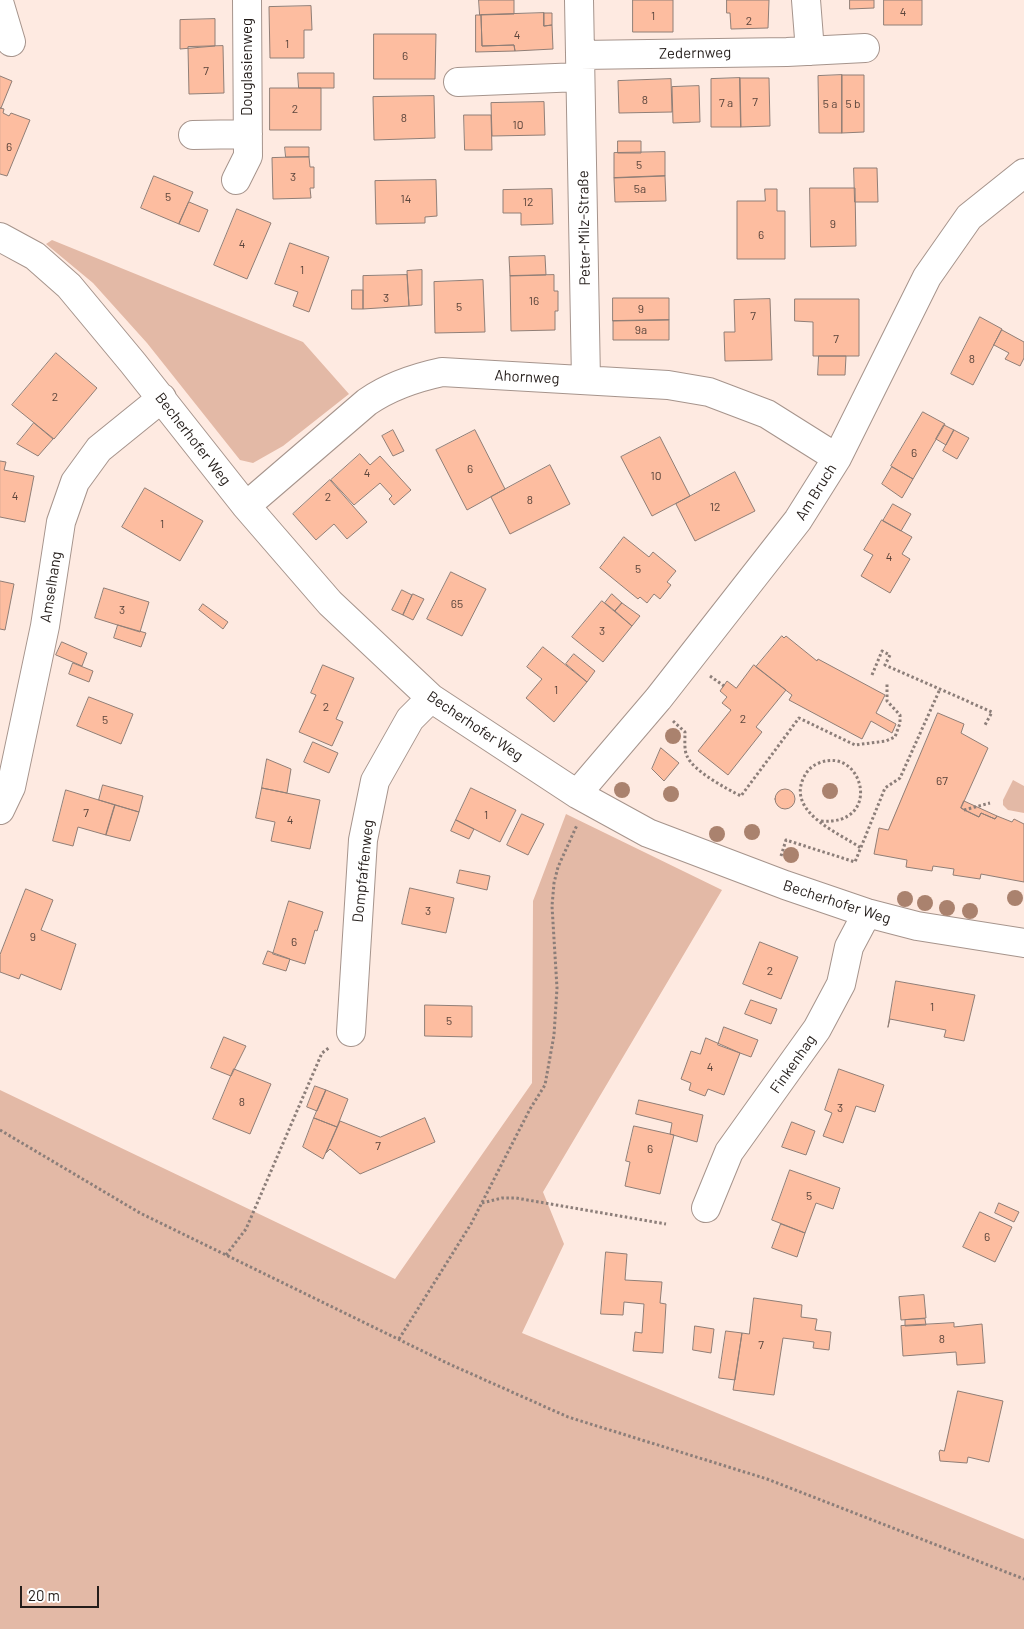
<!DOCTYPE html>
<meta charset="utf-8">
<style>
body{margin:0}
#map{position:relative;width:1024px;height:1629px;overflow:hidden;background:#feeae1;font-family:Barlow,sans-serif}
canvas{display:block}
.scale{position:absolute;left:20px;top:1586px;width:79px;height:22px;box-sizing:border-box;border:2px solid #241d1a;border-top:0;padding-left:6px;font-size:15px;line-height:18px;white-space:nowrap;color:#241d1a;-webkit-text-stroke:4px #fff;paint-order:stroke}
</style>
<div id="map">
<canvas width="1024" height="1629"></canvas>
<div class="scale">20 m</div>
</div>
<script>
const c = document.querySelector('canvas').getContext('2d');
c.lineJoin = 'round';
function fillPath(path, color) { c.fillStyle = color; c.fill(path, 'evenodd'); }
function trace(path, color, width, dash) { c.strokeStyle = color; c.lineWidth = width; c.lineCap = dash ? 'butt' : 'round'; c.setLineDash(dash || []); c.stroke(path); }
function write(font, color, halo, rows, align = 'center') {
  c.font = font + ' Barlow,sans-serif'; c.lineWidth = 4; c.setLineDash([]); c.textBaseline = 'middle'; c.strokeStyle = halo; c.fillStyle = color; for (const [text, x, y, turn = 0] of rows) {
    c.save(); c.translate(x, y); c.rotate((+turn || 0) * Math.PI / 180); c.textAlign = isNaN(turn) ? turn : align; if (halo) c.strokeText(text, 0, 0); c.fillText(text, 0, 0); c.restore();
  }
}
fillPath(new Path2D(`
 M52,240l251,102 46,52 -66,52 -30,17 -13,-3 -93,-117 -54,-60 -47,-39z
 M1013,780l11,6v27l-16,-3 -5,-5v-5z
 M566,814l156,76 -179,302 21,52 -42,89 502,206v90h-1024v-539l395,189 137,-196 1,-182z`), '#e3b9a6');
const building = new Path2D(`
 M479,0h35v14l-34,1z
 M633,0h40v32h-40z
 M727,0h42l-1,28 -37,1 -1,-16h-3z
 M850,0h24v8l-24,1z
 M884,0h38v25h-38z
 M311,6l1,24h-8v28h-34l-1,-51z
 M544,13v13l8,-1 1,24 -38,2 -1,-6 -32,1 -1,-31z
 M544,13h8v12l-8,1z
 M476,15h5l1,31 32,-1 1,6 -39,1z
 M215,19v27l-35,3v-29z
 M374,34h62l-1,45h-61z
 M223,46l1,47 -35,1 -1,-47z
 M298,73h36v15h-35z
 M842,75v58h-23l-1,-57z
 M842,75h22v57l-22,1z
 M0,76l12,5 -11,27h-1z
 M740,78h29l1,48 -29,1z
 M740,78l1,49h-30v-48z
 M671,79l1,33 -53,1 -1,-32z
 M699,86l1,36 -27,1 -1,-36z
 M270,88h51v42h-51z
 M434,96l1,42 -61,2 -1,-43z
 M544,102l1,33 -53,1 -1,-33z
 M0,108l4,1 -1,4 6,3 2,-3 19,7 -23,56 -7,-2z
 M464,115h27l1,35h-27z
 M618,141h23v12h-23z
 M285,147h24v10h-23z
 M665,152v24l-51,2v-25z
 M309,157l1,10h4v21h-4l1,10 -38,1 -1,-41z
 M854,168h23l1,34h-23z
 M154,176l39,16 -14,32 -38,-16z
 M665,176l1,25 -51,1 -1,-24z
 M436,180l1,36 -12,1v6l-49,1 -1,-43z
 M810,188h45l1,58 -45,1z
 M552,189l1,35 -32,1v-12h-18v-23z
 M765,189h12v22h8v48h-48v-58h28z
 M189,202l19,8 -9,22 -20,-8z
 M237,209l34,14 -24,56 -33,-14z
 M290,243l39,14 -20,55 -16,-6 5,-14 -23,-8z
 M545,256l1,19 -36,1 -1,-19z
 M422,270v35l-13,1 -2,-35z
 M407,275l2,31 -46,3v-33z
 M554,275v16h4v20h-3v19l-44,1 -1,-55z
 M483,280l2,52 -50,1 -1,-51z
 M352,290h11v19h-11z
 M613,298h56v22l-56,1z
 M770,299l2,61 -47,1 -1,-29h11l-1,-32z
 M795,299h64v57h-46v-34l-18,-1z
 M980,317l22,12 -29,56 -22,-11z
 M669,320v20h-56v-19z
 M1002,330l22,12v16l-4,8 -15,-7 4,-6 -15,-8z
 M56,353l41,35 -43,51 -42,-34z
 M819,356h27l-1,19h-27z
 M923,412l22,12 -32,55 -22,-13z
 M34,423l19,16 -15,17 -21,-12z
 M944,425l10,5 -8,15 -10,-6z
 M393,430l11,21 -11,5 -11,-20z
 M475,430l30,59 -38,21 -31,-60z
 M954,430l15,8 -12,21 -14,-8z
 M660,437l30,59 -38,20 -31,-59z
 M360,454l10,11 10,-9 31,34 -17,15 -5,-6 3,-3 -12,-13 -26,22 -23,-25z
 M0,461l6,1 -2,8 30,6 -9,46 -25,-5z
 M550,465l20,39 -60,30 -19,-37z
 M892,467l21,12 -11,19 -20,-14z
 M735,472l20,39 -60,30 -19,-37z
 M330,480l37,42 -20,17 -13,-15 -18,16 -23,-26z
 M145,488l58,33 -23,40 -58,-34z
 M893,504l18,10 -10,17 -18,-10z
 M882,520l30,17 -10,17 8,5 -20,34 -29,-17 12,-21 -9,-5z
 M624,537l25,20 4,-5 23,19 -9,11 4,3 -11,14 -6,-5 -7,9 -7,-6 -2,2 -38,-31z
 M451,572l35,17 -24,47 -35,-17z
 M0,581l14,3 -9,46 -5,-1z
 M104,588l45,14 -9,30 -45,-14z
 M402,590l10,5 -9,20 -11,-5z
 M413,594l11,5 -11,21 -10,-5z
 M612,594l10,9 -7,8 -10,-8z
 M602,601l30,25 -29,36 -31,-25z
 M622,603l18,13 -8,10 -17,-15z
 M203,604l25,18 -5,7 -24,-19z
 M118,625l28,8 -5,14 -27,-9z
 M782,636l2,2 2,-2 31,25 1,-2 67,36 -9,18 20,11 -4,9 -21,-12 -9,18 -73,-39 3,-5 -36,-28z
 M62,642l25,11 -5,13 -26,-11z
 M543,647l44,35 -33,40 -28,-24 16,-19 -15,-12z
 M574,654l21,17 -8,11 -21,-18z
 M73,663l20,8 -4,11 -20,-8z
 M323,665l31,13 -18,41 7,3 -11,24 -33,-14 17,-37 -5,-2z
 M754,665l32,25 -30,37 6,5 -34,43 -30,-24 33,-41 -9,-7 5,-6 -7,-6 7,-10 9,7z
 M89,697l44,17 -12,30 -44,-18z
 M938,713l26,11 -3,9 27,15 -27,60 18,9 2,-4 14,6 2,-3 15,6 2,-3 10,5v58l-43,-8 -1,5 -27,-4 1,-6 -21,-3 -1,5 -26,-4 1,-7 -33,-6 5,-26 9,2z
 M313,742l25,11 -9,20 -25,-11z
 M661,748l18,15 -15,18 -12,-12z
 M267,759l24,10 -4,24 -25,-5z
 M103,785l40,11 -4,16 -40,-12z
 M262,788l58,12 -10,49 -39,-8 4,-19 -19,-4z
 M471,788l45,22 -16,32 -44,-22z
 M775 799a10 10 0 1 1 20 0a10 10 0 1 1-20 0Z
 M66,790l49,15 -9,30 -28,-8 -5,19 -20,-5z
 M964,801l33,15 -2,3 -14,-6 -2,4 -15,-7 -3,-2z
 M115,805l24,7 -9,29 -24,-6z
 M522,814l22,10 -16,31 -21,-10z
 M456,820l18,9 -5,10 -18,-8z
 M460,870l30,6 -3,14 -30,-7z
 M410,888l44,10 -8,35 -44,-9z
 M26,889l27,11 -12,30 35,14 -15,46 -40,-16 -2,5 -19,-7v-17z
 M289,901l34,11 -6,19 -2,-1 -10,34 -32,-10z
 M760,942l38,15 -17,42 -38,-15z
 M268,951l22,8 -4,12 -23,-7z
 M896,981l79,14 -11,46 -20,-4 2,-7 -56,-11 -2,8z
 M751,1000l26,9 -6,15 -26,-10z
 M425,1005l47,1v31l-47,-1z
 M724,1027l34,13 -7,17 -33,-12z
 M224,1037l22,9 -15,30 -20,-8z
 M706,1038l34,15 -16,42 -16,-6 -3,7 -16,-6 2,-7 -10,-4 10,-28 9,3z
 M234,1069l37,15 -21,50 -37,-15z
 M839,1069l45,16 -9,27 -19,-6 -13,37 -20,-7 9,-23 -7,-3z
 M315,1086l11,4 -9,21 -10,-4z
 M326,1090l22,9 -11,28 -23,-9z
 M639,1100l64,15 -6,27 -27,-8 2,-11 -36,-9z
 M314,1118l23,9 -14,32 -20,-12z
 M425,1118l10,24 -75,32 -30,-25 -4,4 14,-32 40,16z
 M792,1122l23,9 -9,24 -24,-8z
 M634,1126l40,9 -14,59 -35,-8 5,-24 -4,-1z
 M790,1170l50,18 -7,21 -17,-6 -11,30 -33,-13z
 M999,1203l20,9 -5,10 -19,-9z
 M980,1212l32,15 -17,35 -32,-15z
 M781,1224l24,9 -8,24 -25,-9z
 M606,1252l21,2 -2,26 37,2 -2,21 6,1 -3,49 -30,-2 2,-19 7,1 2,-29 -20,-2 -1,13 -22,-1z
 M924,1295l2,23 -25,2 -2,-23z
 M754,1298l48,7 -1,12 16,2 -2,11 16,2 -2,18 -16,-2 1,-6 -31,-4 -9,57 -41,-5 9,-57 7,1z
 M925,1319l1,6 -21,1v-6z
 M954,1323v4l28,-3 3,39 -28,2 -1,-13 -53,4 -2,-30z
 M695,1326l19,3 -3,24 -18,-3z
 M726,1331l16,2 -7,47 -16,-2z
 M958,1391l45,10 -14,61 -21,-5 -1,6 -27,-2 -1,-8 1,-3 4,1z`);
fillPath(building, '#fdbda0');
trace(building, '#907e76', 1);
const minor = new Path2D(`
 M579,0l7,380
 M806,0l4,51
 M0,5l11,37
 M580,55l207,-3 78,-4
 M458,82l122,-5
 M193,135l55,-1
 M236,180l12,-24 -1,-156
 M0,237l35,19 34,30 64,77 113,143 84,97 101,95 146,96 71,39 137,52 82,28 50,13 107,17
 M246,506l121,-104c23,-16 47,-24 75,-30l226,13 41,7 58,22 70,44
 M577,794l81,-95 140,-179 39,-62 90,-181 42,-60 55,-44
 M0,810l11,-23 34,-161 16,-104 14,-40 24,-33 63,-51
 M351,1032l12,-192 12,-59 35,-62 21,-21
 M706,1208l23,-56 88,-123 24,-45 8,-37 18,-34`);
trace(minor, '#a6948c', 30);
trace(new Path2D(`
 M872,675l10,-24 8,4 -5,10 107,47 -7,13
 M710,676l14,10
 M673,721l12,11c0,8 -1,18 2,24 6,15 40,33 54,40l58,-78 56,27 31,-4 9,-4 5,-14v-8l-13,-14v-19
 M964,810l26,-7
 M821,821c63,5 42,-76 -2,-58 -8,3 -13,9 -16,16 -15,34 36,54 58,69
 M781,856l5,-16 69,22 30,-74 15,-10 40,-89
 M0,1130l140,83 307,150 121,54 199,62 257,100
 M482,1203l20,-5h14l150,26
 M226,1255l20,-26 76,-176 8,-6
 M399,1339l72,-115 59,-115 15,-24 9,-50 3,-47 -5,-82 2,-23 4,-16 19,-42`), '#8c7e79', 3, [2.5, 2.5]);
trace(minor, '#fff', 28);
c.fillStyle = '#aa826e';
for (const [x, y] of [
 [673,736],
 [622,790],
 [830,791],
 [671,794],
 [752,832],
 [717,834],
 [791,855],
 [1015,898],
 [905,899],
 [925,903],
 [947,908],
 [970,911]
]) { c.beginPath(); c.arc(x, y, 8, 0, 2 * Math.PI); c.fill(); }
write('12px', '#5a453c', null, [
 ["4",903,12],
 ["1",653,16],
 ["2",749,21],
 ["4",517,35],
 ["1",287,44],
 ["6",405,56],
 ["7",206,71],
 ["8",645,100],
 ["7",755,102],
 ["7 a",726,103],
 ["5 a",830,104],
 ["5 b",853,104],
 ["2",295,109],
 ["8",404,118],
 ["10",518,125],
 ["6",9,147],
 ["5",639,165],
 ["3",293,177],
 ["5a",640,189],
 ["5",168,197],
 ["14",406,199],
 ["12",528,202],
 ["9",833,224],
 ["6",761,235],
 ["4",242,244],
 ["1",302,270],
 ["3",386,298],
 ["16",534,301],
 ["5",459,307],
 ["9",641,309],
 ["7",753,316],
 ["9a",641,330],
 ["7",836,339],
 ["8",972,359],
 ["2",55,397],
 ["6",914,453],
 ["6",470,469],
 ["4",367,473],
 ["10",656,476],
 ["4",15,496],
 ["2",328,497],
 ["8",530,500],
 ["12",715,507],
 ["1",162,524],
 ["4",889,557],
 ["5",638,569],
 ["65",457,604],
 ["3",122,610],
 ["3",602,631],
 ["1",556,690],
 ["2",326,707],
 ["2",743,719],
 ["5",105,720],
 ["67",942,781],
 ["7",86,813],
 ["1",486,815],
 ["4",290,820],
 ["3",428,911],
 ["9",33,937],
 ["6",294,942],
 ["2",770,971],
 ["1",932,1007],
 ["5",449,1021],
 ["4",710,1067],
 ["8",242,1102],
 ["3",840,1108],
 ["7",378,1146],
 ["6",650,1149],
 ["5",809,1196],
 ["6",987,1237],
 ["8",942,1339],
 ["7",761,1345]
]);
write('15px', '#241d1a', '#fff', [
 ["Zedernweg",695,53,-1],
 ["Douglasienweg",247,67,-90],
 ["Peter-Milz-Straße",584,228,-91],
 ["Ahornweg",527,377,3],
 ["Becherhofer Weg",193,439,52],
 ["Am Bruch",816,492,-58],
 ["Amselhang",51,587,-81],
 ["Becherhofer Weg",475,726,34],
 ["Dompfaffenweg",363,871,-84],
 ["Becherhofer Weg",837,902,18],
 ["Finkenhag",793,1064,-55]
]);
</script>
